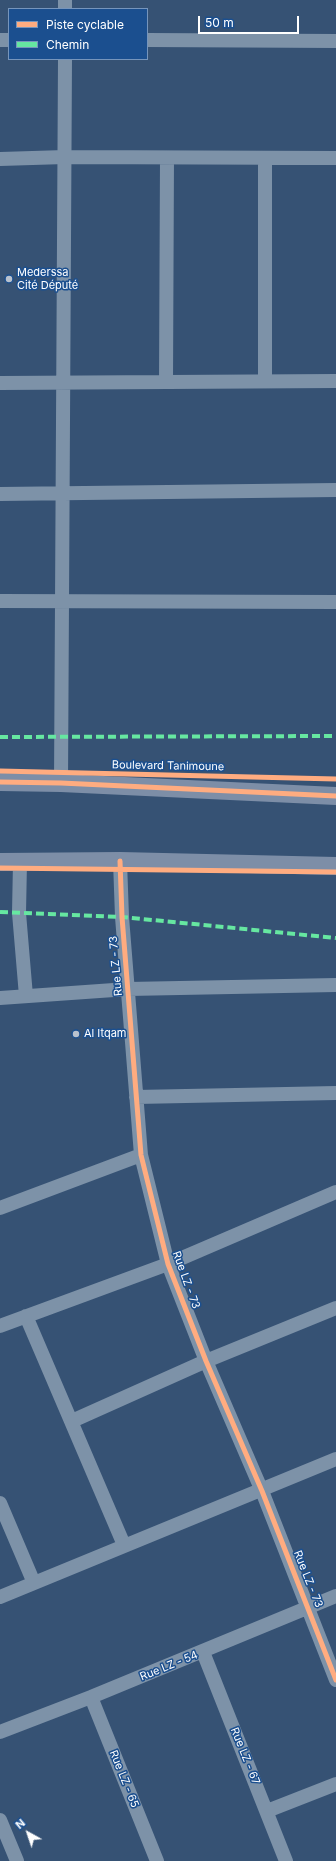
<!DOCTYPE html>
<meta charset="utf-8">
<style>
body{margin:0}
#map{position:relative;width:336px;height:1861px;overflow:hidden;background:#365274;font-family:Inter,sans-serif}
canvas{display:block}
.legend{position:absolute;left:8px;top:8px;width:140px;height:52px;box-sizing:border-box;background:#1b4f8f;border:1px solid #7695bc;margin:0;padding:5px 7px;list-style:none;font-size:12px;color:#fff}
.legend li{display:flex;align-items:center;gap:8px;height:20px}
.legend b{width:20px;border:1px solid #7695bc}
.north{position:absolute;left:8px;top:1813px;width:40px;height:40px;-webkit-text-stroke:3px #1b4f8f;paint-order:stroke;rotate:320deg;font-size:11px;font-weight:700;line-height:16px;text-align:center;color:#fff}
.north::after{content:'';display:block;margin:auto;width:14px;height:18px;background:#fff;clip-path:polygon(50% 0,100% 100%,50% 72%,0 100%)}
.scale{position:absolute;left:198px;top:16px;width:101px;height:18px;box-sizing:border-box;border:2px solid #fff;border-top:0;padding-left:5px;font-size:12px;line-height:14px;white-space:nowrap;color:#fff;-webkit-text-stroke:3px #1b4f8f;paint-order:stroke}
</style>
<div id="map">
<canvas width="336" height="1861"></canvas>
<ul class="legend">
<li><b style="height:5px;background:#ffac80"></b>Piste cyclable</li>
<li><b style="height:5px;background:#66e7a1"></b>Chemin</li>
</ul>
<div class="north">N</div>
<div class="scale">50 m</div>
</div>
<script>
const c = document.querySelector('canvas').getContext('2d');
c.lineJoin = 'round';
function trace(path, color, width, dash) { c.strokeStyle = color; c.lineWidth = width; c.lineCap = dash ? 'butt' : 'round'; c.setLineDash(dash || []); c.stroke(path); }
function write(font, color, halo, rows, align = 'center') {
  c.font = font + ' Inter,sans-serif'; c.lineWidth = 3; c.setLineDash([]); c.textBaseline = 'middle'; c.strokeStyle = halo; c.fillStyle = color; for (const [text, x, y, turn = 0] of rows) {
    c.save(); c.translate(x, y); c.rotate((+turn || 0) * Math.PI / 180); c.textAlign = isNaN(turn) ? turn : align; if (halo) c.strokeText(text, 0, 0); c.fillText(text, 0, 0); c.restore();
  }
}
trace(new Path2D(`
 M65,9v-9
 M0,40h9
 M147,40l189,1
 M0,159l65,-2 271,1
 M265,381v-223
 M166,382l1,-224
 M0,383l336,-2
 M0,494l336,-4
 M0,601l336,1
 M61,783l4,-724
 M120,861l2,56 19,238 27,109 38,97 56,130 74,189
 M20,862l-1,51 7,83
 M0,998l128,-9 208,-4
 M136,1097l200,-4
 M0,1208l141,-53
 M26,1316l98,229
 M0,1326l168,-62 168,-72
 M72,1421l134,-60 130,-53
 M0,1503l34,80
 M0,1597l336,-138
 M203,1652l83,209
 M91,1697l66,164
 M0,1732l91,-35 245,-101
 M267,1811l69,-27
 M0,1820l17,41`), '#7d92a8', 14);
trace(new Path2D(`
 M0,782l61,1 275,13
 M0,862l120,-1 216,5`), '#7d8ea7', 18);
trace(new Path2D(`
 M0,737l336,-1
 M0,912l122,5 214,21`), '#66e7a1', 4, [8, 4]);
trace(new Path2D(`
 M0,771l336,8
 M0,782l61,1 275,13
 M120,861l2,56 19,238 27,109 38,97 56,130 74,189
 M0,868l336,4`), '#ffac80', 5);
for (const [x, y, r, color] of [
 [9,279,4,"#b9c2ce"],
 [76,1034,4,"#b9c2ce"]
]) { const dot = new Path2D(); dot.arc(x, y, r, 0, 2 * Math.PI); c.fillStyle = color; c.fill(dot); trace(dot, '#1b4f8f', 1.5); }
write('11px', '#fff', '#1b4f8f', [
 ["Mederssa",17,273],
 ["Cité Député",17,286],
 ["Al Itqam",84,1034]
], 'left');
write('11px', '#fff', '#1b4f8f', [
 ["Boulevard Tanimoune",168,766,1],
 ["Rue LZ - 73",116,966,-95],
 ["Rue LZ - 73",186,1280,70],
 ["Rue LZ - 73",308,1579,68],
 ["Rue LZ - 54",169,1666,-22],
 ["Rue LZ - 67",245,1756,68],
 ["Rue LZ - 65",124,1779,68]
]);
</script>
